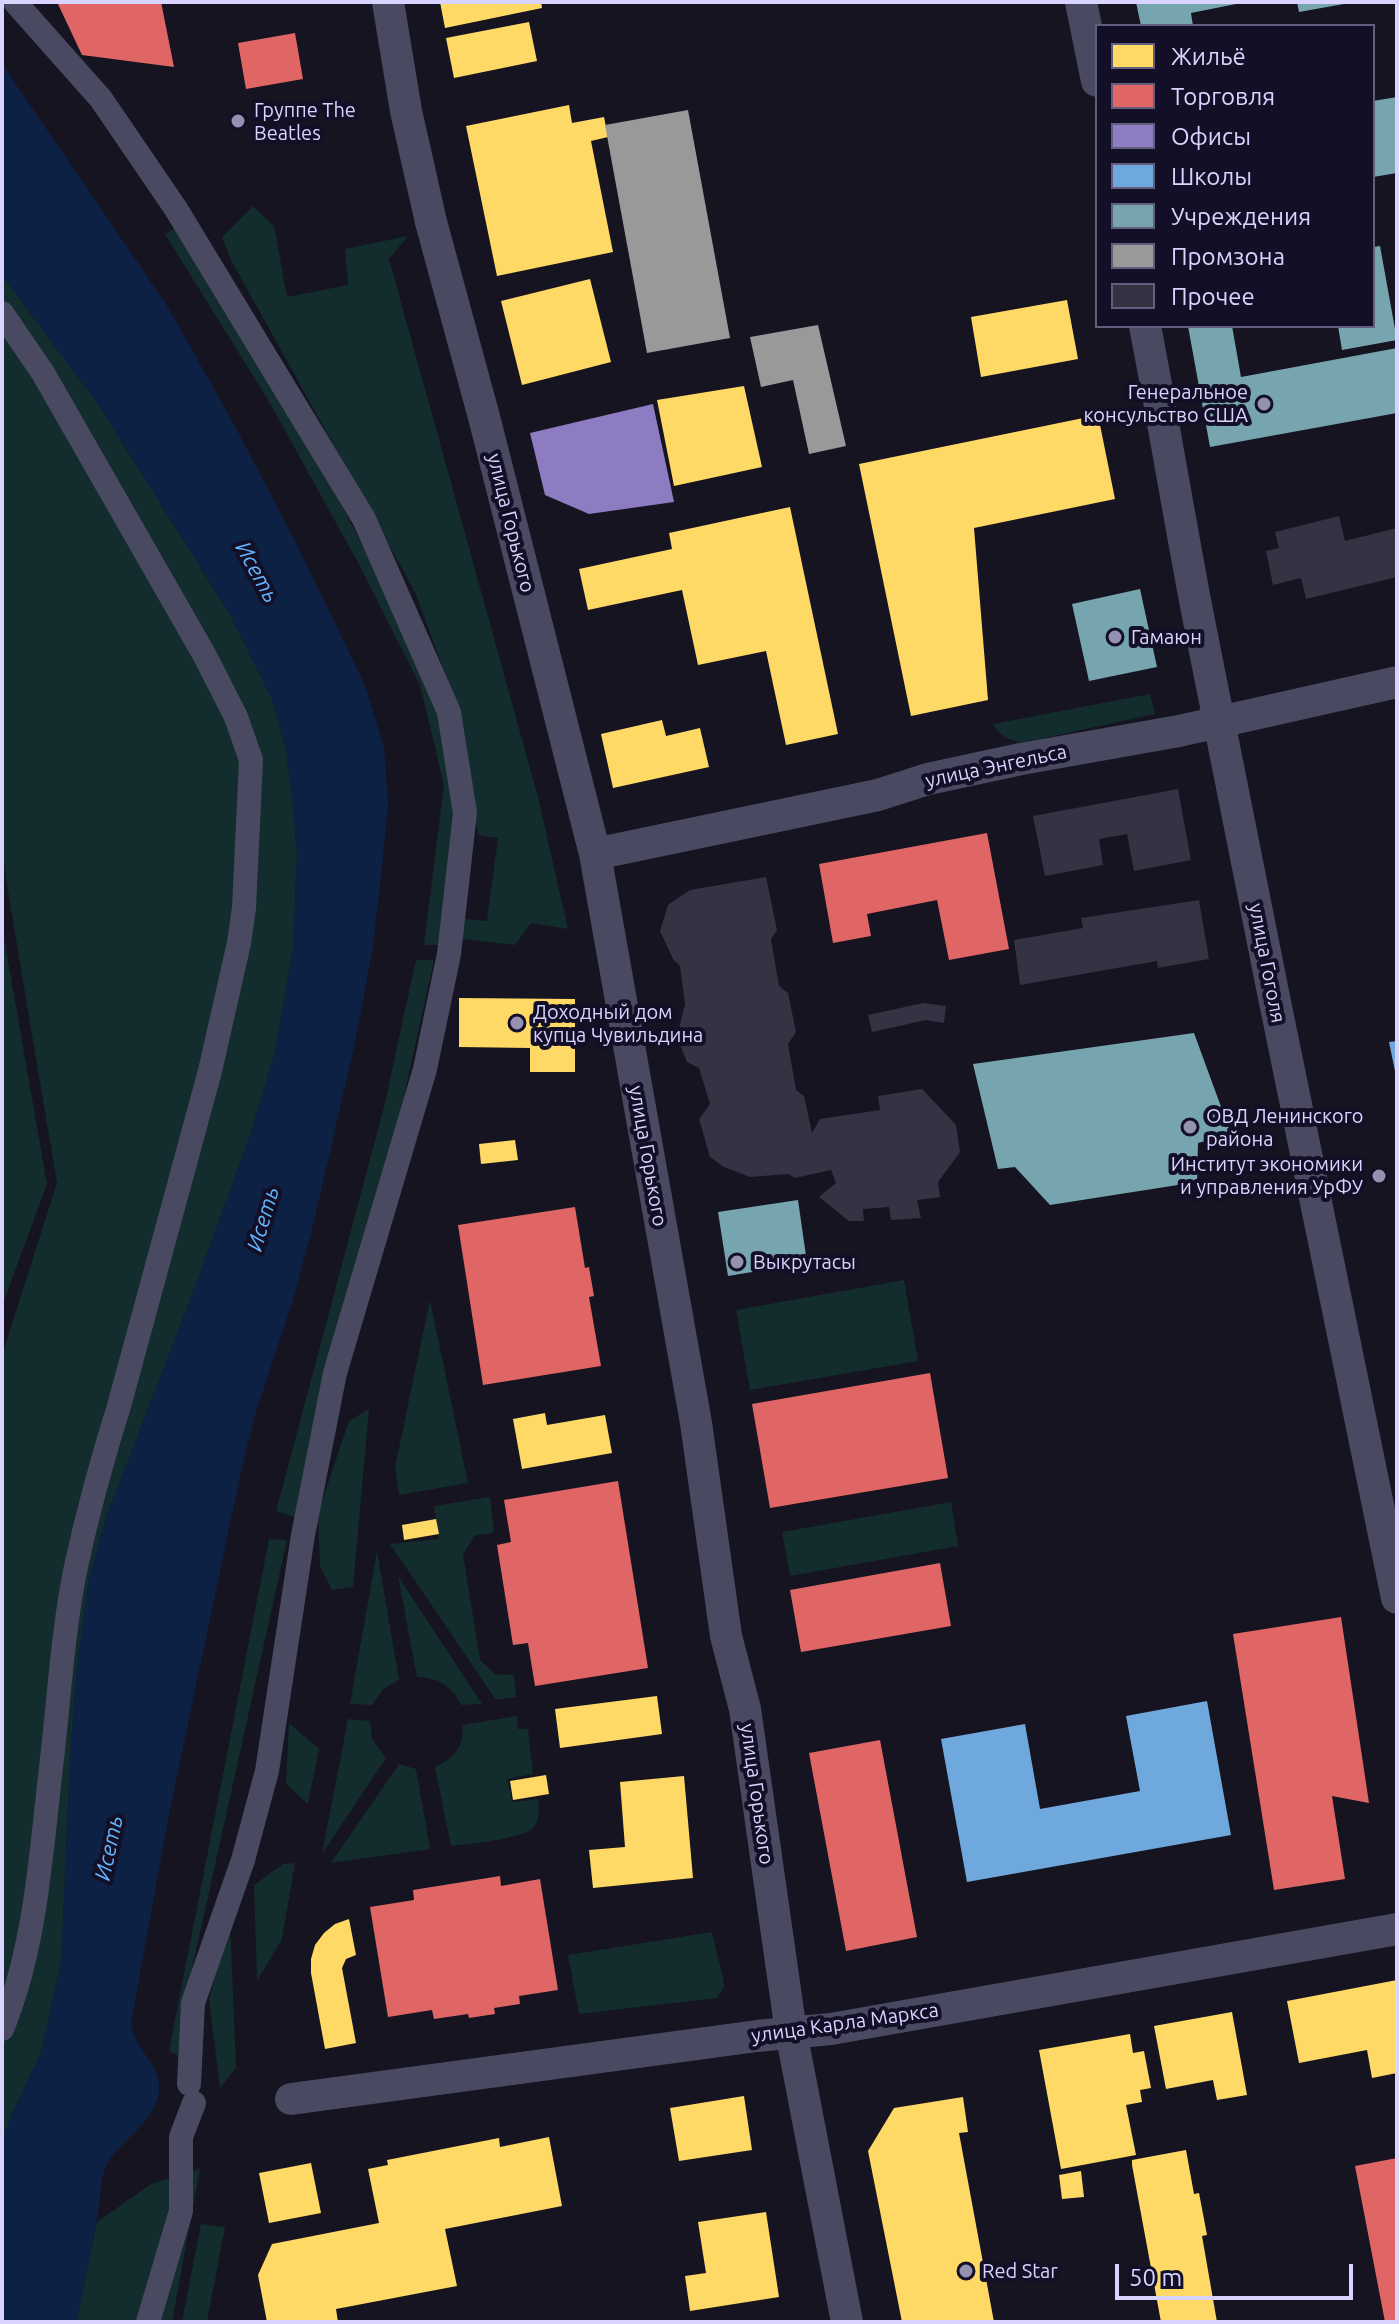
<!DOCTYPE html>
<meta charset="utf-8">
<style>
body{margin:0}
#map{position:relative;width:1399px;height:2324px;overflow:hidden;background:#161421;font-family:Ubuntu,sans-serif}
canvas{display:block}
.frame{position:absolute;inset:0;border:4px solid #d9d4ff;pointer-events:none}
.legend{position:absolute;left:1095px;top:24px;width:280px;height:304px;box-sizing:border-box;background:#130f26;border:2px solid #625e7d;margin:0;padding:10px 14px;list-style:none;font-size:24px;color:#d9d4ff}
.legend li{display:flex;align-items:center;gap:16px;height:40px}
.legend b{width:40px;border:2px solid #625e7d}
.scale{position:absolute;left:1115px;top:2264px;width:238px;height:36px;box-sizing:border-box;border:4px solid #d9d4ff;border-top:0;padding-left:10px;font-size:24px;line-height:28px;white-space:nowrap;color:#d9d4ff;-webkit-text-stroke:6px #130f26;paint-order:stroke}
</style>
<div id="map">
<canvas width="1399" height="2324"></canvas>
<div class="frame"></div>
<ul class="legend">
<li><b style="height:22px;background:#ffd966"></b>Жильё</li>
<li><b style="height:22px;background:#e06666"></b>Торговля</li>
<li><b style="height:22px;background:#8e7cc3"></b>Офисы</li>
<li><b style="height:22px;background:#6fa8dc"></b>Школы</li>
<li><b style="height:22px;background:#76a5af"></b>Учреждения</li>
<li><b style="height:22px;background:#999"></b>Промзона</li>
<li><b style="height:22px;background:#343243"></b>Прочее</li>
</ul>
<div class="scale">50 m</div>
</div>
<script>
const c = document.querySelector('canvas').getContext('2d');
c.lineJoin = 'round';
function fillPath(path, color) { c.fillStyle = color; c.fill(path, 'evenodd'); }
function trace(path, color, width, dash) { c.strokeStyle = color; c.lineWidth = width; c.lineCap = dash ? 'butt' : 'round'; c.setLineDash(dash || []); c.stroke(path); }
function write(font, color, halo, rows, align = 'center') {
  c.font = font + ' Ubuntu,sans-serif'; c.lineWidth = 8; c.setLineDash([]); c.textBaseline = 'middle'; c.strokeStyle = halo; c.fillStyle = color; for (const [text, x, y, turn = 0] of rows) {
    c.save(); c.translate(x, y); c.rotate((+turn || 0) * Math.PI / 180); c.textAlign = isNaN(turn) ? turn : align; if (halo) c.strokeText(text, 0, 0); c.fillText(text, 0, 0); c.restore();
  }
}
fillPath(new Path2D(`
 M253,206l21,20 13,71 61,-12 -3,-36 63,-13 -19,23 149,538 30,132 -37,-6 -16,22 -53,-6 3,-20 22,2 11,-83 -20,-3 -15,-113 -48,-130 -184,-332 -9,-23z
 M181,226l14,19 155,276 96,188 11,83 -9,153h-24l20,-160 -24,-100 -64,-126 -85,-154 -106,-171z
 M2,275l96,129 133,212 41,83 14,51 6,45 5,60 -4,96 -18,101 -26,87 -60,164 -83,215 -17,61 -12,89 -6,76 -10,219 -20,90 -29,61 -10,27v-786l55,-172 -55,-328z
 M1150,694l5,20 -134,29c-12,-4 -22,-7 -28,-19z
 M2,927l45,257 -45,122z
 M416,960h18l-42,191 -97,366 -19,-6 108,-404z
 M904,1280l14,81 -168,29 -14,-80z
 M430,1300l38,183 -69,12 -4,-28z
 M369,1409l-16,178 -21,3 -12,-24 -2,-53 31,-92z
 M490,1497l4,36 -19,2 -12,19 17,106 15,14 19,1 2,22 -20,3 -106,-156 49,-5 -5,-33z
 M951,1502l7,44 -168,30 -8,-44z
 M269,1539l18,1 -103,465 -1,53 -14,-7z
 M377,1551l22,129 -16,9 -11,16 -22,-1z
 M398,1576l84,128 -21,1c-9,-19 -24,-28 -44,-28z
 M517,1716l1,13h10l5,45 -26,5 5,23 26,-3c1,9 2,23 -6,30 -13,10 -64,15 -81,17l-16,-79c18,-8 30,-21 27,-42z
 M348,1719l22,2 2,18 14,19 -64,96z
 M289,1723l30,26 -11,55 -22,-20z
 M399,1764l17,5 14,80 -99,14z
 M295,1863l-13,76 -25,42 -3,-96 29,-21z
 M230,1922l6,146 -16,20 -11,-89z
 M712,1932l11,46 1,9 -7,11 -138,16 -11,-59z
 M200,2169l-28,153h-96l21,-100 54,-38z
 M201,2224l24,3 -18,95h-25z`), '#132c2d');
fillPath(new Path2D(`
 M2,64l164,240 69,122 62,119 67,138 20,64 4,57 -7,73 -8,69 -18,97 -44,191 -20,72 -36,109 -13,52 -73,347 -38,209c3,26 29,40 28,66 -2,33 -38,50 -52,75 -7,12 -7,41 -10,55 -6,34 -14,69 -21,103h-74v-181l10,-27 29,-61 20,-90 10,-219 6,-76 12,-89 17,-61 83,-215 60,-164 26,-87 18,-101 4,-96 -5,-60 -6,-45 -14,-51 -41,-83 -133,-212 -96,-129z`), '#0d2144');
fillPath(new Path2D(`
 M440,2h101l1,6 -97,20z
 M529,22l8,39 -83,17 -8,-40z
 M569,105l3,18 32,-6 4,20 -17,4 22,111 -116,24 -31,-150z
 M590,279l21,83 -89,23 -21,-84z
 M1067,300l11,59 -97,18 -10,-60z
 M744,386l18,81 -88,19 -17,-86z
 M1098,415l17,84 -141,29 14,172 -77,16 -52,-252z
 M790,507l48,227 -52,11 -20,-94 -68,14 -16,-75 -94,20 -9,-41 93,-20 -3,-16z
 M662,720l4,16 34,-8 9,39 -96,21 -12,-54z
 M459,998l116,1v73h-45v-24l-71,-1z
 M515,1140l3,20 -37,4 -2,-20z
 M545,1413l2,12 58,-10 7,38 -90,16 -9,-50z
 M436,1519l3,15 -35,6 -2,-15z
 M657,1696l5,38 -102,14 -5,-39z
 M546,1775l3,19 -36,6 -3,-19z
 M684,1776l9,102 -100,10 -4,-38 36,-3 -5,-65z
 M349,1919l7,36 -10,4 -4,9 14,75 -31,6 -14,-76v-14l4,-14 9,-12 11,-9z
 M1397,1980v93l-25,5 -5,-28 -68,13 -12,-62z
 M1232,2012l15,83 -30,5 -4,-20 -47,9 -12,-63z
 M1130,2034l3,19 11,-2 7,37 -11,2 2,12 -16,3 10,50 -75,14 -22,-119z
 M744,2096l8,54 -73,11 -9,-53z
 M963,2097l5,35 -9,1 35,189h-92l-34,-171 26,-43z
 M549,2137l13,69 -117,23 12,57 -121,23 2,13h-71l-9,-47 14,-31 107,-21 -11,-54 20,-4 -1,-5 112,-22 1,9z
 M1186,2150l8,44 5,-1 8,42 -5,1 15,86h-56l-29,-157v-5z
 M311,2163l10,50 -52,10 -10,-50z
 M1081,2171l3,26 -22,2 -3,-24z
 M766,2212l13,85 -89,14 -5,-35 21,-3 -8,-51z`), '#ffd966');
fillPath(new Path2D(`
 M57,2h104l13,65 -92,-12z
 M295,33l8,46 -57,10 -8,-46z
 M987,833l22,116 -60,11 -12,-60 -70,14 4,22 -38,7 -14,-79z
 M575,1207l10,61 4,-1 5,29 -5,1 12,69 -118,19 -25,-160z
 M930,1373l18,105 -178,30 -18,-104z
 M618,1481l30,187 -113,18 -7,-43 -15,2 -16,-100 14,-3 -7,-42z
 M940,1563l11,63 -150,26 -11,-62z
 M1341,1617l28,186 -37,-7 13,83 -71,11 -41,-256z
 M880,1740l37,197 -71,14 -37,-198z
 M500,1876l1,10 39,-7 18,111 -39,6 1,8 -26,4 1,6 -26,4 -1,-4 -34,5 -2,-9 -44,7 -18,-110 44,-7 -1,-10z
 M1397,2158v164h-12l-30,-156z`), '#e06666');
fillPath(new Path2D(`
 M653,404l21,98 -85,12 -44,-19 -15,-62z`), '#8e7cc3');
fillPath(new Path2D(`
 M1397,1041v35h-1l-7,-34z
 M1207,1701l24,134 -264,47 -26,-143 84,-15 15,85 100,-18 -14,-75z`), '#6fa8dc');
fillPath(new Path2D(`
 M1136,2h105v1l-50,10 2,13h-52z
 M1297,2h47v2l-45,8z
 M1397,97v76l-24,4v-76z
 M1380,246l17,94 -55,10 -4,-24h35v-79z
 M1188,326h44l9,51 156,-29v65l-187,34z
 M1140,589l17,78 -68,14 -17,-77z
 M1194,1033l37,101 -33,9 -1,39 -147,23 -35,-38 -17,2 -25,-105z
 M798,1200l9,63 -79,13 -10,-64z`), '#76a5af');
fillPath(new Path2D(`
 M688,110l42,228 -83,15 -42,-228z
 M818,325l28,121 -37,8 -16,-74 -32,7 -11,-50z`), '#999');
fillPath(new Path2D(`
 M1339,516l6,25 52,-13v49l-91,22 -5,-21 -28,7 -7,-34 13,-3 -4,-16z
 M1178,789l13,71 -57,11 -7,-37 -28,5 4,26 -58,11 -12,-60z
 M766,877l11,53 -6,9 8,47 9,7 8,39 -8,12 8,46 8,6 8,37 8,-14 60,-9 -2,-14 44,-7 34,36 4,27 -22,30 2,15 -23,3 4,18 -30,2 -2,-13 -26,2 1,12h-15l-30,-24 17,-14 -5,-13 -36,8 -6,-4 -39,3 -26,-10 -14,-10 -11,-38 11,-15 -11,-36 -12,-6 -8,-20 1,-18 5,-20 -5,-38 -7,-7 -13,-28 8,-26 22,-15z
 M1199,900l10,59 -51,9 -1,-7 -137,24 -6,-45 69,-12 -2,-10z
 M923,1003l23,3 -2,17 -18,-3 -54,12 -4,-17z`), '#343243');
trace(new Path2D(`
 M15,2l86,97 75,110 188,310 85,193 16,101 -16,141 -24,115 -90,304 -32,162 -36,236 -24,89 -50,143 -4,81
 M2,313l41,60 162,283 31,61 15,43 -7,148 -5,35 -29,128 -91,335c-17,54 -32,109 -44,165 -12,61 -16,126 -23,188 -11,90 -15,185 -50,270
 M148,2322l33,-111v-74l13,-34`), '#4a4962', 24);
trace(new Path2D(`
 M388,2l18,109 25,111 53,195 111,437 101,569 30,213 19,73 46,323 56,290
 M1081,2l16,79
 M1145,326c19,98 35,197 54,295 64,326 131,652 198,977
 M595,854l283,-59 50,-16 93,-20 158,-28 218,-49
 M291,2099l466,-63 74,-7 566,-100`), '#4a4962', 32);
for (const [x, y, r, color] of [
 [238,121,8,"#9591b1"],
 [1264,404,8,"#9591b1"],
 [1115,637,8,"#9591b1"],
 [517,1023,8,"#9591b1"],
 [1190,1127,8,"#9591b1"],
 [1379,1176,8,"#9591b1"],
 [737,1262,8,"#9591b1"],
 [966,2271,8,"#9591b1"]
]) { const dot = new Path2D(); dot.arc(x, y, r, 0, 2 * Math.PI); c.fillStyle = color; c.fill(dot); trace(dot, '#130f26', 3); }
write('20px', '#d9d4ff', '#130f26', [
 ["Группе The",254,110],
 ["Beatles",254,133],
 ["Генеральное",1248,392,"right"],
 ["консульство США",1248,415,"right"],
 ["Гамаюн",1131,637],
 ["Доходный дом",533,1012],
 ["купца Чувильдина",533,1035],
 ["ОВД Ленинского",1206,1116],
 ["района",1206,1139],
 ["Институт экономики",1363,1164,"right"],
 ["и управления УрФУ",1363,1187,"right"],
 ["Выкрутасы",753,1262],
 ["Red Star",982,2271]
], 'left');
write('20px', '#d9d4ff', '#130f26', [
 ["улица Горького",511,523,76],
 ["улица Энгельса",996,766,-12],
 ["улица Гоголя",1267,963,79],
 ["улица Горького",648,1156,80],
 ["улица Горького",757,1794,82],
 ["улица Карла Маркса",845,2023,-8]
]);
write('italic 22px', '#62b6ff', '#130f26', [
 ["Исеть",257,572,61],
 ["Исеть",263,1219,-74],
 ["Исеть",109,1848,-78]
]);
</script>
